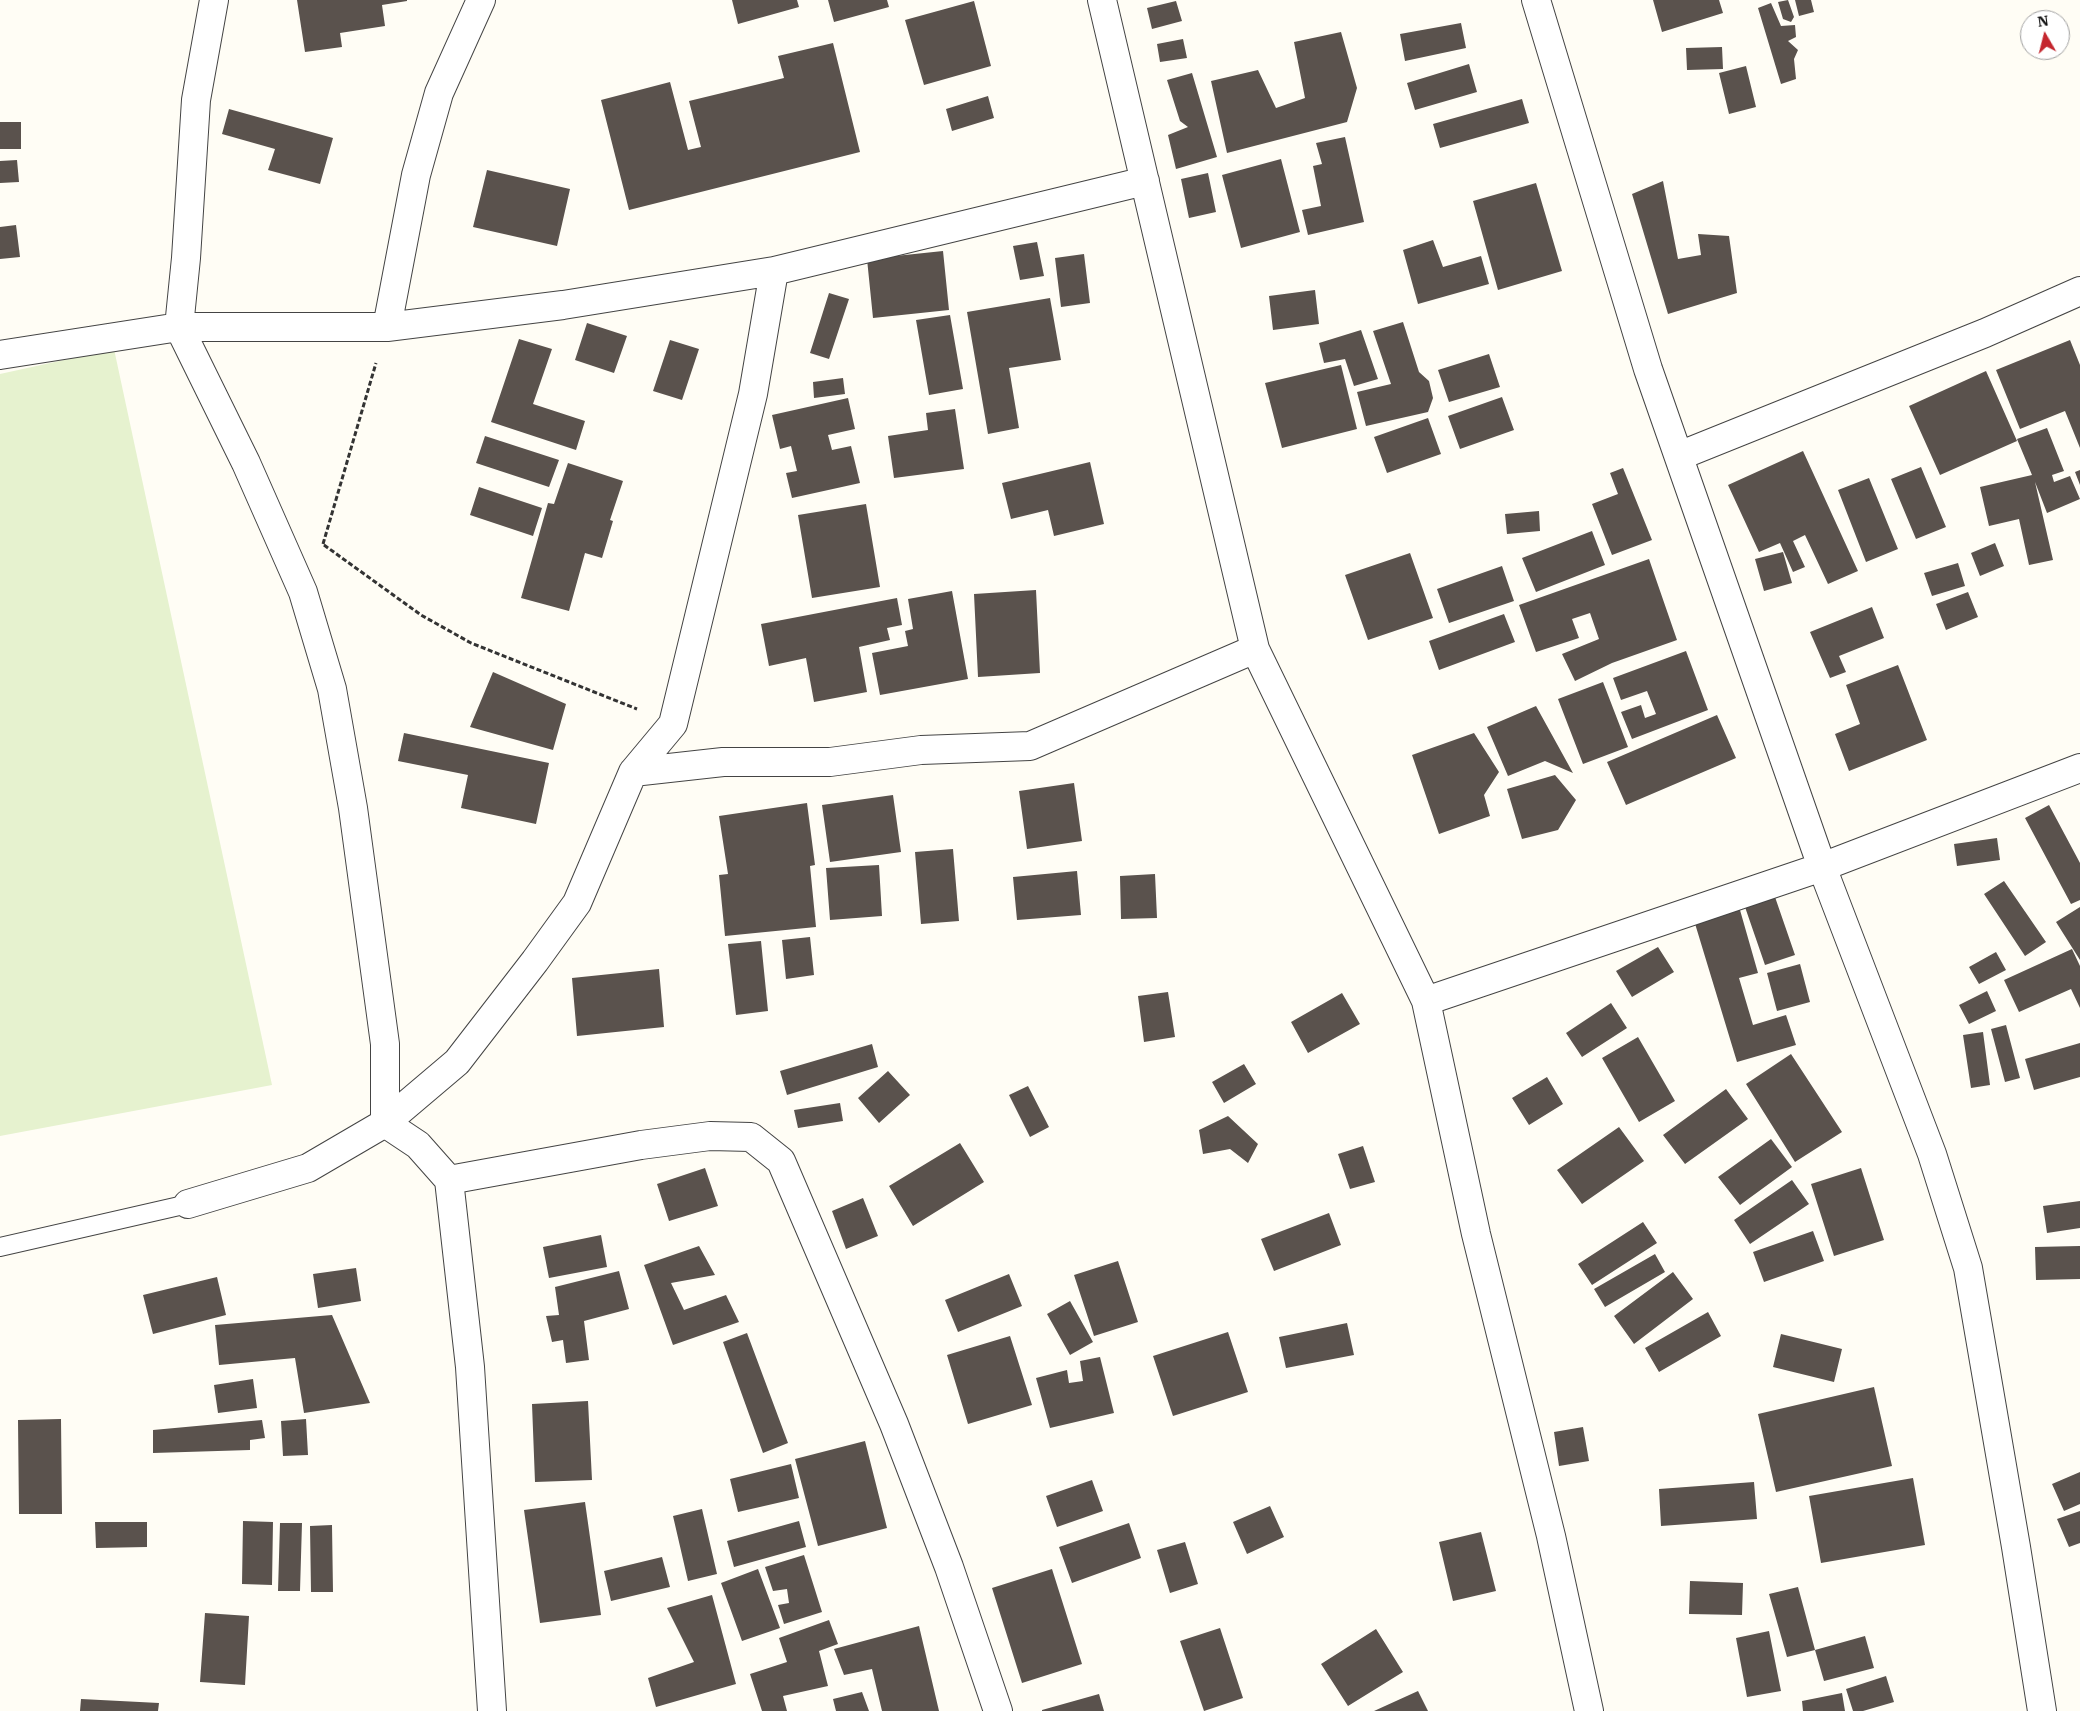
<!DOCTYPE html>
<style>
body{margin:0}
#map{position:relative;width:2080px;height:1711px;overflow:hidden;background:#fffdf5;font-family:"IBM Plex Serif",serif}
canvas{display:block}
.north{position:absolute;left:2020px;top:10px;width:50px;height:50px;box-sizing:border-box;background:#fff;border:1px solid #a0a0a0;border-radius:50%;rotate:352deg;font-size:14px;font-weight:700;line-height:20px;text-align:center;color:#111}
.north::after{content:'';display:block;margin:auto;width:18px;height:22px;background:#c4262e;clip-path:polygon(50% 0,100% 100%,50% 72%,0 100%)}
</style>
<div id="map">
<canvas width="2080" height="1711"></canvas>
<div class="north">N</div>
</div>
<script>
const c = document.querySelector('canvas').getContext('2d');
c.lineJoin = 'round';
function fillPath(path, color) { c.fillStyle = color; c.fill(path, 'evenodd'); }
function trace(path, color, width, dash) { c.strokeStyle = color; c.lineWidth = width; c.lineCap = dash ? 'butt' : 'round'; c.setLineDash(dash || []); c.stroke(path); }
fillPath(new Path2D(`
 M114,349l158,736 -272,51v-762z`), '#e6f2cf');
fillPath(new Path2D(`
 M297,0h110v1l-25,4 3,21 -45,7 2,14 -37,5z
 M732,0h65l2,7 -61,17z
 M828,0h59l2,7 -55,15z
 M1653,0h66l4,13 -61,19z
 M1788,0l6,17 -3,5 -8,-3 -5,-17z
 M1795,0h16l3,12 -15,4z
 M974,1l17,65 -67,19 -19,-65z
 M1176,1l6,20 -30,8 -5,-21z
 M1771,3l10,23 14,-1 1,12 -8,4 10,9 -4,9 2,20 -15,5 -23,-76z
 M1461,23l5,25 -61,13 -5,-27z
 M1341,32l16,56 -10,34 -120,31 -16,-72 47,-11 18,38 29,-10 -11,-56z
 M1183,39l4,19 -27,4 -3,-18z
 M833,43l27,109 -231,58 -28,-110 69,-18 18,68 13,-3 -12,-46 95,-23 -6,-22z
 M1722,47l1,22 -36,1 -1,-22z
 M1469,64l8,28 -62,18 -8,-27z
 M1746,66l10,41 -27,7 -10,-41z
 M1192,73l25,84 -41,12 -8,-34 20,-8 -8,-6 -13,-41z
 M988,96l6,22 -42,13 -6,-22z
 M1522,99l7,24 -89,25 -7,-24z
 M229,109l104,29 -13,46 -52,-14 7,-21 -53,-15z
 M0,122h21v27h-21z
 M1345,137l19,85 -56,13 -6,-25 19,-4 -8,-40 9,-2 -6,-21z
 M1281,159l19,73 -59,16 -19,-73z
 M17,160l2,22 -19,1v-22z
 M487,170l83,19 -13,57 -84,-19z
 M1208,173l8,39 -27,6 -8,-39z
 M1663,181l15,78 23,-4 -3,-21 31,2 8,57 -69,21 -36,-120z
 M1536,183l26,88 -64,19 -25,-89z
 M16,225l4,32 -20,2v-32z
 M1433,240l10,27 38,-11 8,28 -71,20 -15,-54z
 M1037,242l7,34 -24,4 -7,-34z
 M943,251l6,59 -76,8 -6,-59z
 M1084,254l6,49 -29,4 -6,-49z
 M1315,290l4,34 -46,6 -4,-34z
 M829,293l20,6 -20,60 -19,-6z
 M1050,298l11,62 -52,8 10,60 -31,6 -21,-122z
 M950,315l13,74 -34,6 -13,-75z
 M1403,322l16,50 10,9 4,17 -5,14 -62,14 -9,-34 34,-8 -18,-53z
 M587,323l40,13 -13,37 -39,-13z
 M1361,330l17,49 -24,7 -9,-27 -21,4 -5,-20z
 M519,339l33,10 -19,55 52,17 -9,29 -85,-28z
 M670,340l29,9 -17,51 -29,-9z
 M2070,340l10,25v83l-15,-37 -45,18 -24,-59z
 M1489,354l11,33 -51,15 -11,-32z
 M1341,365l16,64 -75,19 -17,-65z
 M1986,371l31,70 -77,34 -31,-69z
 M843,378l2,16 -31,4 -1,-16z
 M1502,397l12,33 -54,19 -12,-33z
 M848,398l7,31 -27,6 4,15 19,-4 9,37 -68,15 -6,-25 11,-2 -6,-25 -11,3 -8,-34z
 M955,409l9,60 -70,9 -6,-42 40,-6 -2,-17z
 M1428,418l13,36 -54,19 -13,-36z
 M2047,428l17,43 -12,4 2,7 16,-6 10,23 -33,14 -12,-31 18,78 -24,5 -10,-46 -30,7 -9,-39 52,-12 -15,-36z
 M485,436l74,24 -10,27 -73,-24z
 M1803,451l55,120 -30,13 -23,-49 -12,6 12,26 -12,5 -13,-29 -21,9 -31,-67z
 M1090,462l14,62 -50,12 -6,-26 -37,9 -9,-36z
 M568,463l55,18 -13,39 3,1 -11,37 -17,-5 -16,58 -48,-13 27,-95 6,1z
 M1921,467l25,60 -30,12 -25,-60z
 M1623,468l29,72 -40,15 -20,-51 26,-10 -8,-21z
 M2080,470v15l-5,-13z
 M1869,478l29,71 -32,13 -28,-72z
 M479,487l63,21 -9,28 -63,-21z
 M866,504l14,83 -68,11 -14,-83z
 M1539,511l1,20 -33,3 -2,-20z
 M1592,531l13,34 -69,27 -14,-34z
 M1995,543l9,23 -24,10 -9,-23z
 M1783,552l9,31 -28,8 -9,-32z
 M1410,553l23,65 -65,22 -23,-65z
 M1649,559l28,81 -65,23 -37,18 -13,-27 37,-15 -9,-26 -18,6 7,19 -43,14 -17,-47z
 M1958,563l7,23 -33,10 -8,-23z
 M1502,566l12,35 -65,22 -12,-34z
 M1036,590l4,83 -62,4 -4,-83z
 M952,591l16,88 -88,16 -8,-42 36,-7 -3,-15 8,-2 -5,-30z
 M1968,592l10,25 -32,13 -10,-26z
 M897,598l5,27 -15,3 3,12 -31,7 8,45 -53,10 -8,-44 -37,8 -8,-42z
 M1872,607l12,31 -45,18 7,16 -16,6 -20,-46z
 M1504,614l11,28 -76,28 -10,-29z
 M1686,651l22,59 -76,29 -11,-27 20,-7 4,13 11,-4 -9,-23 -26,9 -8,-22z
 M1898,665l29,75 -78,31 -14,-37 25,-10 -14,-39z
 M493,672l73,32 -13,46 -83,-23z
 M1603,682l25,65 -45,17 -25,-65z
 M1536,706l37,67 -28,-12 -37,15 -21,-49z
 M1717,715l19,43 -110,47 -19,-43z
 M404,733l145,30 -13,61 -75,-16 7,-33 -70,-14z
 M1474,733l25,39 -15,23 6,21 -51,18 -27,-79z
 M1555,775l21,25 -18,30 -36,9 -15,-50z
 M1074,783l8,58 -55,8 -8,-58z
 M893,795l8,57 -71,10 -8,-57z
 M807,803l8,62 -5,1 6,61 -91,9 -6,-61 9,-1 -9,-58z
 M2049,805l31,58v37l-9,4 -46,-86z
 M1997,838l3,22 -43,6 -3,-22z
 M953,849l6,72 -38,3 -6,-72z
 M879,865l3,51 -52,4 -4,-52z
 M1077,871l4,44 -64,5 -4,-43z
 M1155,874l2,44 -36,1 -1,-43z
 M2004,881l42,61 -21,14 -41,-62z
 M1775,897l20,58 -30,10 -20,-58z
 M1738,903l20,70 -19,5 14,47 33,-10 10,30 -59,17 -44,-145z
 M2080,907v53l-24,-38z
 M810,937l4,38 -28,4 -4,-39z
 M761,941l7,70 -32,4 -8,-71z
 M1658,947l16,25 -42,25 -16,-26z
 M2072,949l8,17v42l-9,-19 -52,23 -15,-32z
 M1996,952l10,18 -27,14 -10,-17z
 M1800,964l10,38 -33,9 -10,-38z
 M659,969l5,58 -87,9 -5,-58z
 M1987,991l9,20 -27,13 -10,-19z
 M1168,992l7,45 -31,5 -6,-46z
 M1342,993l18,31 -52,29 -17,-31z
 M1611,1003l16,25 -45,29 -16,-24z
 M2006,1025l14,53 -15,4 -14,-53z
 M1983,1032l7,53 -19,3 -8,-53z
 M1638,1037l37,64 -36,21 -37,-64z
 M2080,1043v34l-46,13 -9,-31z
 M872,1044l6,23 -91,28 -7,-24z
 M1791,1054l51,78 -47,30 -49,-78z
 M1244,1064l12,20 -32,19 -12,-21z
 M888,1071l22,24 -31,28 -21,-25z
 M1547,1077l16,27 -34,21 -17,-27z
 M1028,1086l21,41 -19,10 -21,-42z
 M1726,1089l22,30 -63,45 -22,-29z
 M840,1103l3,18 -45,7 -4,-18z
 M1228,1116l30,28 -10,19 -18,-14 -27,5 -4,-24z
 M1619,1127l25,34 -62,43 -25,-34z
 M1771,1139l21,28 -52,38 -22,-28z
 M960,1143l24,39 -71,44 -24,-40z
 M1363,1146l12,36 -25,7 -12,-35z
 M705,1168l13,38 -49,15 -12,-37z
 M1861,1168l23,72 -50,16 -23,-72z
 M1792,1180l17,24 -59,40 -16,-24z
 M863,1198l15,38 -32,13 -14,-38z
 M2080,1201v27l-33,5 -4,-27z
 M1329,1213l12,32 -67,26 -13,-32z
 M1643,1222l14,21 -65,42 -14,-21z
 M1813,1231l11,30 -60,21 -11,-30z
 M601,1235l6,32 -58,11 -6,-31z
 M699,1246l16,29 -44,8 13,27 42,-15 13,27 -66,23 -29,-80z
 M2080,1246v33l-44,1 -1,-33z
 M1655,1254l10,18 -60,35 -11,-18z
 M1118,1261l20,61 -44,14 -20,-61z
 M356,1268l5,33 -43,7 -5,-34z
 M619,1271l10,38 -45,12 5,39 -23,3 -3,-23 -11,2 -6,-26 13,-1 -4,-28z
 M1673,1272l20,27 -59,45 -20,-28z
 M1009,1274l13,32 -64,26 -13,-32z
 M217,1277l9,38 -73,19 -10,-39z
 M1070,1301l23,41 -23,13 -23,-41z
 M1708,1312l13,24 -62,36 -14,-24z
 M332,1315l38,88 -66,10 -9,-55 -76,7 -4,-40z
 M1347,1323l7,32 -68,13 -7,-31z
 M1228,1332l20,60 -75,24 -20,-60z
 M747,1333l41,110 -25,10 -40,-111z
 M1781,1334l61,15 -8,33 -61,-15z
 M1010,1336l22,69 -64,19 -21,-69z
 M1100,1357l14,56 -64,15 -14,-50 31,-8 2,13 14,-2 -3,-20z
 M253,1379l4,29 -39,5 -4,-28z
 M1874,1387l18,79 -116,26 -18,-78z
 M588,1401l4,79 -57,2 -3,-78z
 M61,1419l1,95h-43l-1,-94z
 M306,1419l2,36 -25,1 -2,-35z
 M262,1420l3,18 -15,2v10l-97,3v-23z
 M1583,1427l6,34 -30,5 -5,-34z
 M865,1441l22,87 -69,18 -23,-87z
 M791,1464l8,34 -61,14 -8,-33z
 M2080,1472v32l-16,7 -12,-27z
 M1913,1478l12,67 -104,18 -12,-67z
 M1092,1480l11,31 -46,16 -11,-31z
 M1754,1482l3,37 -96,7 -2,-37z
 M585,1502l16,113 -61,8 -16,-113z
 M1270,1506l14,31 -37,17 -14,-32z
 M702,1509l15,65 -29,7 -15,-65z
 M2080,1511v32l-11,4 -12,-28z
 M243,1521l30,1 -1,63 -30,-1z
 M799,1521l7,26 -72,20 -7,-26z
 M95,1522h52v25l-51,1z
 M280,1523h22l-2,68h-22z
 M1129,1523l12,35 -69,25 -13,-36z
 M332,1525l1,67h-22l-1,-66z
 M1481,1532l15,59 -43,10 -14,-59z
 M1185,1542l13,42 -28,9 -13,-43z
 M804,1555l18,57 -38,12 -6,-19 11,-2 -2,-14 -14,2 -8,-24z
 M662,1557l8,30 -59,14 -7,-30z
 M758,1569l22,59 -38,13 -21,-58z
 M1052,1569l30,95 -60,19 -30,-95z
 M1690,1581l53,2 -1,32 -53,-1z
 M1798,1587l17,63 -28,7 -18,-63z
 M712,1595l24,89 -80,23 -8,-29 46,-16 -27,-54z
 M205,1613l44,3 -4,69 -45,-3z
 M829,1620l9,24 -19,7 9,35 -45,10 4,15h-25l-12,-37 37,-12 -8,-24z
 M919,1626l20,85h-57l-10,-42 -28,6 -10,-26z
 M1220,1628l23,70 -39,13 -24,-70z
 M1376,1629l27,43 -55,34 -27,-42z
 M1769,1631l12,60 -34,6 -11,-59z
 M1865,1636l9,32 -50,13 -9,-31z
 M1886,1676l8,26 -31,9h-10l-7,-22z
 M1418,1691l10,20h-54z
 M862,1692l7,19h-33l-3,-12z
 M1842,1693l3,18h-42l-1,-10z
 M1099,1694l5,17h-62v-1z
 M81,1699l78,4 -1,8h-78z`), '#5a524d');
const lane = new Path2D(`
 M0,1247l188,-43`);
const street = new Path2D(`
 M1102,0l153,649 171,352 50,233 75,302 38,175
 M1536,0l112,369 174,498 110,287 36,114 48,279 26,164
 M387,327l29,-152 23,-82 42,-93
 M0,355l179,-28h208l176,-22 211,-34 371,-90
 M1679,456l306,-123 95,-42
 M633,772l40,-48 80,-330 21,-123
 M1426,1001l396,-134 258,-99
 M449,1180l192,-35 69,-9 41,1 30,24 113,263 55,143 49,144
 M188,1204l120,-36 77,-45v-79l-32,-236 -21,-119 -29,-97 -57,-129 -67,-136 7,-69 10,-158 18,-100
 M492,1711l-22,-344 -21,-187 -31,-35 -33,-22 72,-61 78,-101 42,-58 56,-131 90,-10h107l91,-12 109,-4 225,-97`);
trace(lane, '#444', 20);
trace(street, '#444', 30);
trace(new Path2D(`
 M323,544l53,-181
 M324,545l97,70 50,28 166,66`), '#333', 3, [5, 2.5]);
trace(lane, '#fff', 18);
trace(street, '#fff', 28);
</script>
